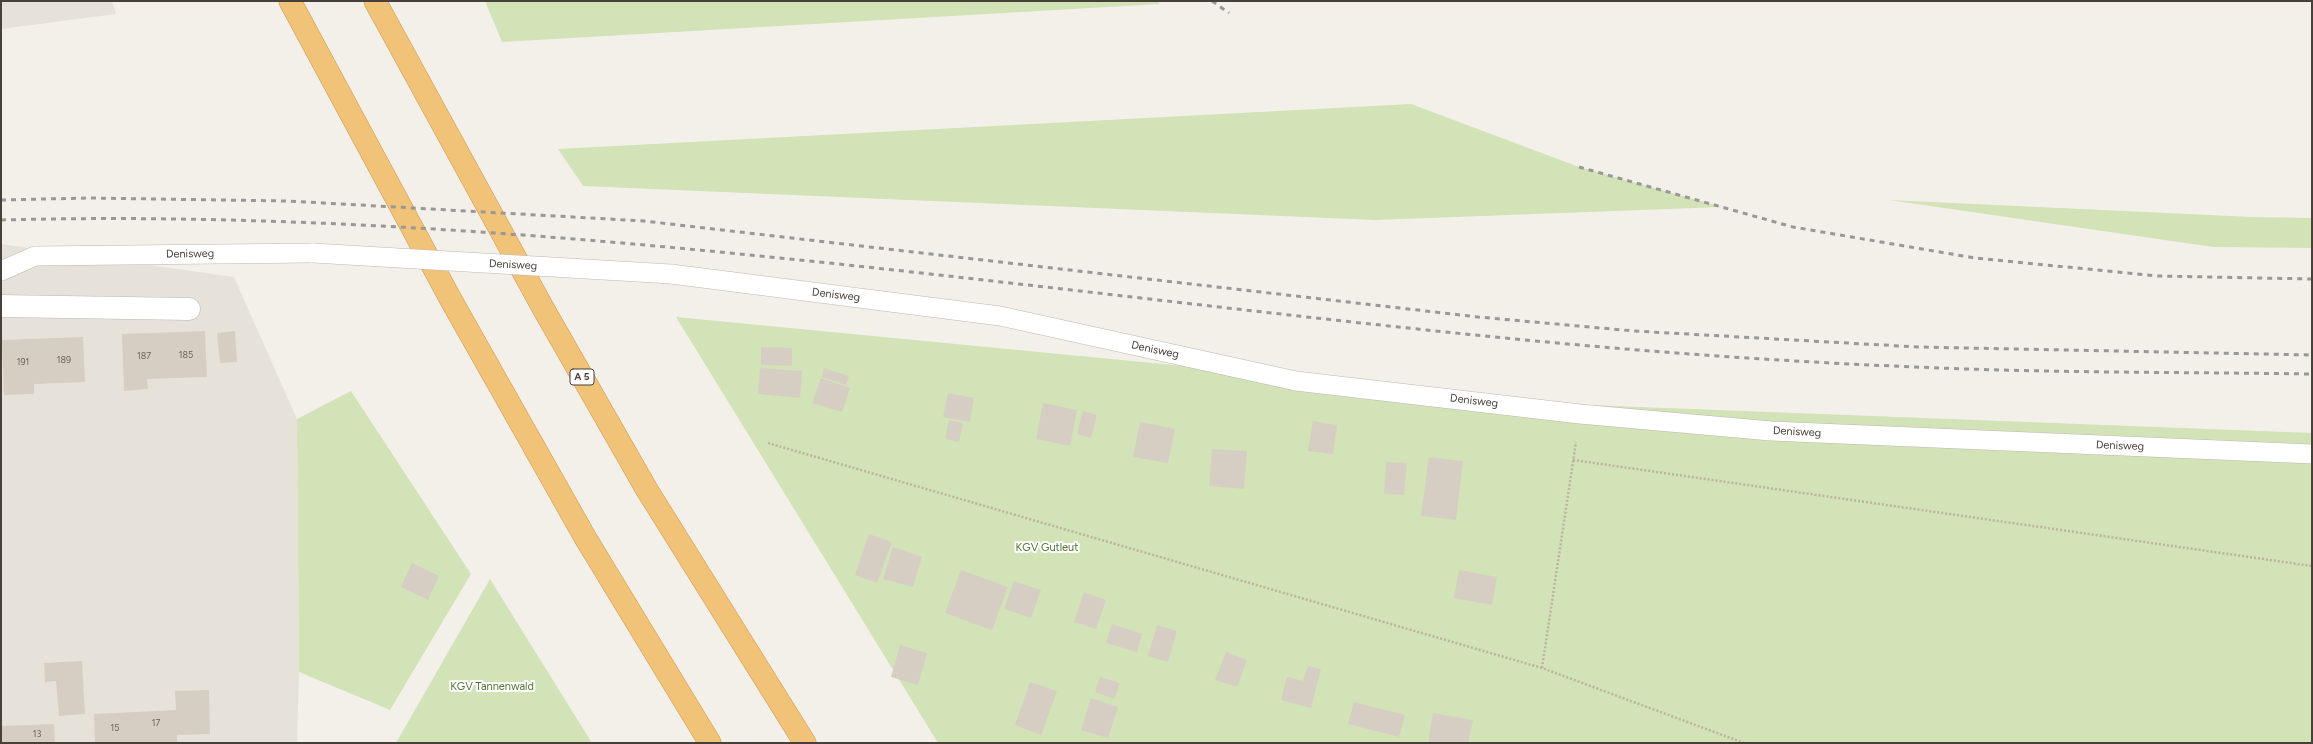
<!DOCTYPE html>
<style>
body{margin:0}
#map{position:relative;width:2313px;height:744px;overflow:hidden;background:#f3f0ea;font-family:Figtree,sans-serif}
canvas{display:block}
.frame{position:absolute;inset:0;border:2px solid #474139;pointer-events:none}
</style>
<div id="map">
<canvas width="2313" height="744"></canvas>
<div class="frame"></div>
</div>
<script>
const c = document.querySelector('canvas').getContext('2d');
c.lineJoin = 'round';
function fillPath(path, color) { c.fillStyle = color; c.fill(path, 'evenodd'); }
function trace(path, color, width, dash) { c.strokeStyle = color; c.lineWidth = width; c.lineCap = dash ? 'butt' : 'round'; c.setLineDash(dash || []); c.stroke(path); }
function write(font, color, halo, rows, align = 'center') {
  c.font = font + ' Figtree,sans-serif'; c.lineWidth = 4; c.setLineDash([]); c.textBaseline = 'middle'; c.strokeStyle = halo; c.fillStyle = color; for (const [text, x, y, turn = 0] of rows) {
    c.save(); c.translate(x, y); c.rotate((+turn || 0) * Math.PI / 180); c.textAlign = isNaN(turn) ? turn : align; if (halo) c.strokeText(text, 0, 0); c.fillText(text, 0, 0); c.restore();
  }
}
fillPath(new Path2D(`
 M1,1h111l4,13 -115,15z
 M1,244l233,33 63,142 2,253 -2,71h-296z`), '#e7e2d9');
fillPath(new Path2D(`
 M485,1h671l4,3 -658,38z
 M1411,104l168,63 143,40 -347,13 -792,-34 -25,-37z
 M1889,200l363,17 60,1v30l-99,-1z
 M676,317l912,88 724,28v310h-1374z
 M351,391l120,183 -81,136 -91,-38 -2,-253z
 M490,579l102,164h-196z`), '#d1e3b7');
fillPath(new Path2D(`
 M205,331l2,46 -60,2 1,10 -24,2 -2,-57z
 M235,331l2,31 -17,1 -3,-30z
 M83,337l2,45 -51,2v10l-30,1 -2,-55z
 M761,347l31,1v18l-31,-1z
 M760,368l42,3 -2,27 -42,-4z
 M824,368l25,8 -3,9 -24,-8z
 M821,378l29,10 -8,24 -30,-9z
 M948,393l26,5 -4,24 -27,-5z
 M1043,403l34,7 -7,36 -34,-7z
 M1083,411l14,4 -6,23 -14,-4z
 M949,420l14,3 -4,19 -14,-3z
 M1313,421l24,4 -4,29 -25,-3z
 M1140,422l35,7 -7,34 -35,-6z
 M1212,449l35,2 -3,38 -35,-3z
 M1429,457l34,4 -7,59 -35,-4z
 M1386,462l21,1 -3,32 -20,-1z
 M869,534l23,8 -15,41 -22,-8z
 M893,547l29,10 -9,30 -30,-8z
 M412,563l27,13 -11,24 -27,-13z
 M961,570l47,17 -16,43 -47,-17z
 M1459,570l38,7 -5,28 -38,-7z
 M1014,581l27,9 -10,28 -27,-9z
 M1084,592l22,8 -10,29 -22,-7z
 M1112,624l30,10 -5,18 -31,-9z
 M1157,625l20,6 -9,31 -20,-6z
 M900,645l27,8 -9,32 -27,-8z
 M1226,652l21,8 -10,27 -22,-7z
 M82,661l3,53 -26,2 -3,-35 -11,1 -1,-19z
 M1308,666l13,3 -10,39 -30,-8 6,-23 16,4z
 M1100,677l20,6 -6,16 -19,-7z
 M1030,682l27,9 -16,44 -26,-10z
 M209,690l1,44 -33,1v8h-82l-1,-29 82,-4 -1,-19z
 M1091,698l27,9 -10,31 -27,-8z
 M1354,702l51,13 -6,22 -51,-13z
 M1433,713l40,7 -5,23h-40z
 M54,724l1,19h-54v-17z`), '#d7cec3');
const lane = new Path2D(`
 M1,271l34,-15 278,-3
 M671,274l329,42 296,65 284,33 191,17 541,23`);
const street = new Path2D(`
 M1,306l188,3`);
const highway = new Path2D(`
 M290,1l161,299 135,239 124,204
 M375,1l168,307 104,182 158,253`);
trace(lane, '#beb7ad', 20);
trace(street, '#beb7ad', 23);
trace(highway, '#cf9749', 23);
trace(new Path2D(`
 M768,443l774,225 202,75
 M1573,460l739,106
 M1542,668l34,-226`), '#beb2a0', 2.5, [2, 2]);
trace(lane, '#fff', 19);
trace(street, '#fff', 22);
trace(highway, '#f0c378', 22);
trace(new Path2D(`
 M1212,1l17,12
 M1579,167l214,60 182,31 183,18 154,3
 M1,200l88,-2 199,3 356,20 834,96 156,14 284,16 394,8
 M1,220c494,-13 983,65 1474,115 146,15 294,26 441,32 132,6 264,5 396,7`), '#989898', 3, [5, 5]);
const laneBridge = new Path2D(`
 M313,253l358,21`);
trace(laneBridge, '#beb7ad', 20, []);
trace(laneBridge, '#fff', 19);
write('9px', '#6b645c', null, [
 ["185",186,355],
 ["187",144,356],
 ["189",64,360],
 ["191",23,362],
 ["17",156,723],
 ["15",115,728],
 ["13",37,734]
]);
for (const [x, y, w] of [
 [582,377,24]
]) { const box = new Path2D(); box.roundRect(x - w / 2, y - 8, w, 16, 3); c.fillStyle = '#fff'; c.fill(box); trace(box, '#474139', 1); }
write('bold 10px', '#474139', null, [
 ["A 5",582,377]
]);
write('11px', '#474139', '#fff', [
 ["Denisweg",190,254,-1],
 ["Denisweg",513,265,3],
 ["Denisweg",836,295,7],
 ["Denisweg",1155,350,12],
 ["Denisweg",1474,401,7],
 ["Denisweg",1797,432,3],
 ["Denisweg",2120,446,2]
]);
write('11px', '#4d7331', '#fff', [
 ["KGV Gutleut",1047,548],
 ["KGV Tannenwald",492,687]
]);
</script>
